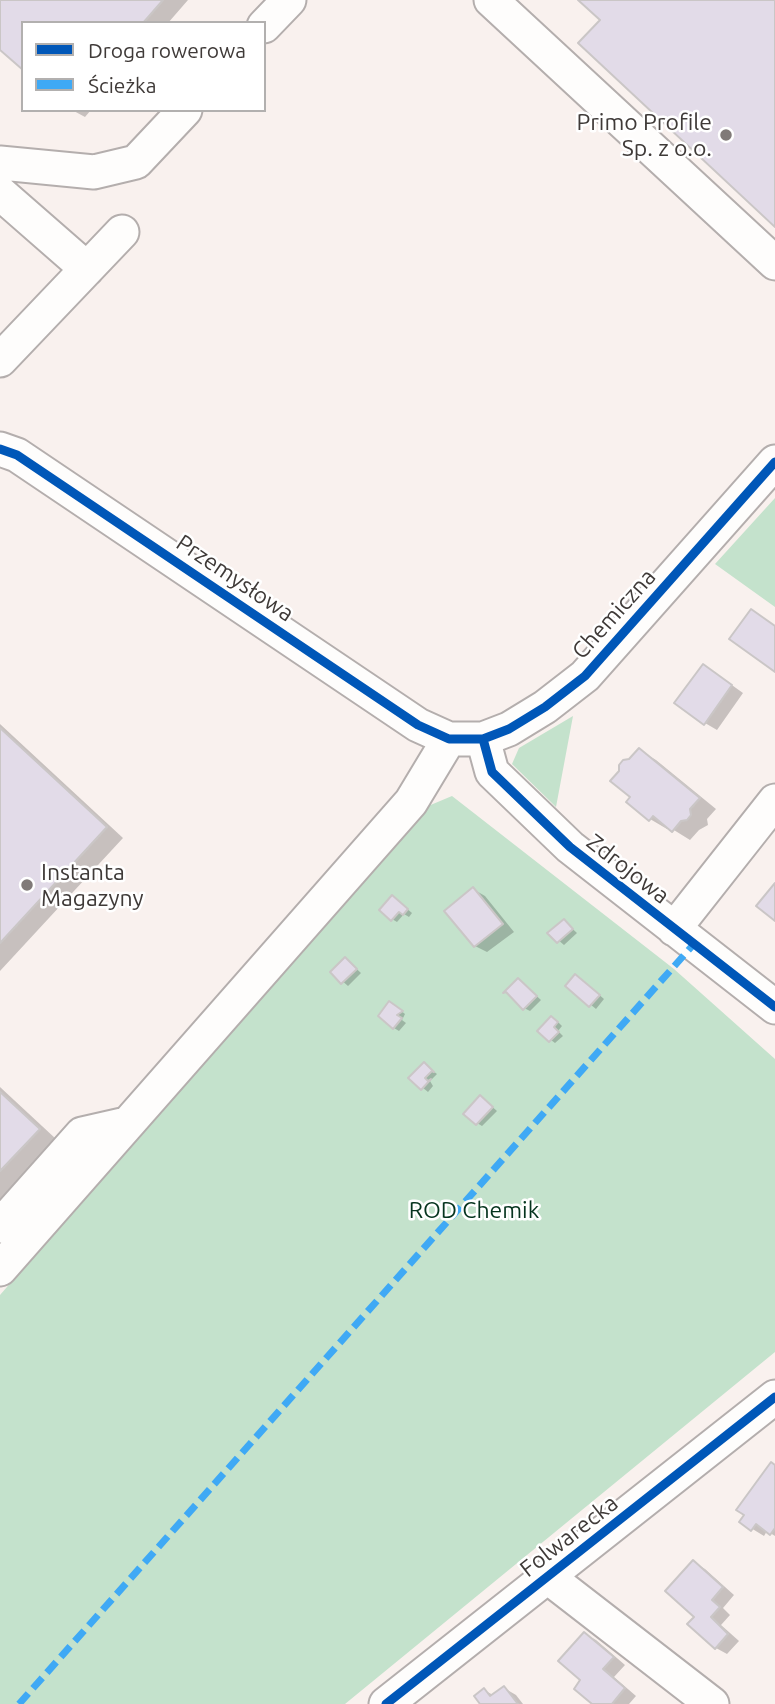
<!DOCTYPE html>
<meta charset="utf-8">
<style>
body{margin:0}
#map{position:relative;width:775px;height:1704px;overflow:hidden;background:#f9f1ee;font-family:Ubuntu,sans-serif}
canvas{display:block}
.legend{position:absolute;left:21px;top:21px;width:245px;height:91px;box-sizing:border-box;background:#fff;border:2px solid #b2b0af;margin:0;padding:9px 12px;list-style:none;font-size:21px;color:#3f3a38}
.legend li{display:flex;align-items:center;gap:14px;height:35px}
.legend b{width:35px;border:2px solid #b2b0af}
</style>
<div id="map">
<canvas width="775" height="1704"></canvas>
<ul class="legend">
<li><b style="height:9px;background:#0057b8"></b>Droga rowerowa</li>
<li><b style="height:9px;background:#3fa9f5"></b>Ścieżka</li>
</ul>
</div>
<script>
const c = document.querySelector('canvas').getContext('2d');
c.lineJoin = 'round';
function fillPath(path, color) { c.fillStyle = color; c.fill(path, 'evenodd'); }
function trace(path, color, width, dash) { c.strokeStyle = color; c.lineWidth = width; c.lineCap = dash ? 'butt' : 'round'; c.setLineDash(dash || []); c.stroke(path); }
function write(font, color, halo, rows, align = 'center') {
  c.font = font + ' Ubuntu,sans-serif'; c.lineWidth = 5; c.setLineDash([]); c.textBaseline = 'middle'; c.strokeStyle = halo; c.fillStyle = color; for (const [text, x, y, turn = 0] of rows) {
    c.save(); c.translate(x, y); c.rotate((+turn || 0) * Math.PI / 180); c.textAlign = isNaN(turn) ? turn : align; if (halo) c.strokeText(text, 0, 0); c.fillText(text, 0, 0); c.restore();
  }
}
fillPath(new Path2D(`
 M775,498v109l-60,-43z
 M573,716l-17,91 -44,-43 7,-16z
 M452,796l222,173 101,90v293l-430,352h-345v-409l421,-486z`), '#c4e2cc');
fillPath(new Path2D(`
 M0,0h188l-20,23h-145l-23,24z
 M72,110h19l-6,7z
 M715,673l28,20 -26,37 -12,-7z
 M0,724l123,114 -123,133z
 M639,750l17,10 60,49 -9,10 1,6 -9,5 -9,10 -21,-13 -2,2 -17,-10 -18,-22 -2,-36z
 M473,889l12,7 29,36 -27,20 -12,-6z
 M393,897l19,16 -3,4 -5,-3 -7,8 -5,-3z
 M564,921l13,12 -13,12 -14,-12z
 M346,959l15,14 -13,13 -16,-14z
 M581,979l23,20 -8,10 -29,-24z
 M519,980l22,20 -11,11 -6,-3z
 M395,1006l10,8 -3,6 4,3 -7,8 -5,-3z
 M557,1021l5,5 -4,5 5,5 -8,7 -16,-12z
 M424,1064l13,10 -7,7 3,5 -5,6 -17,-14z
 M0,1087l56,52 -56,60z
 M481,1097l16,14 -15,15 -5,-3z
 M775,1466v70l-8,-5 -3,5 -23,-14z
 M693,1562l12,7 29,26 -11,13 7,7 -9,10 18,16 -12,13 -11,-6z
 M585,1634l11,6 29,25 -11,12 22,19 -7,8h-34z
 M504,1688l12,7 7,9h-41l2,-14 9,5z`), '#0003');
const building = new Path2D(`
 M0,0h163l-20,23h-120v47l-23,-20z
 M578,0h197v227l-197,-184 22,-23z
 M751,609l24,17v46l-46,-33z
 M703,664l29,21 -28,40 -30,-22z
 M0,728l107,99 -107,116z
 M639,748l61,50 -10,11 1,6 -4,5 -6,1 -9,11 -19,-16 -4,5 -23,-19 4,-5 -20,-16 9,-10v-6l4,-5 6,-1z
 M775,883v38l-19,-15z
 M473,887l30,37 -29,23 -30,-36z
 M392,895l16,14 -5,6 -4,-3 -8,9 -12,-11z
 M564,919l9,10 -16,14 -10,-10z
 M345,957l12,12 -16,15 -11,-12z
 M575,974l25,21 -11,12 -24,-21z
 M518,978l19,18 -14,14 -17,-18 -3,1z
 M389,1001l14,10 -6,4 5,3 -9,11 -15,-13z
 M551,1016l7,6 -4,5 5,5 -10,10 -12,-11z
 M424,1062l10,10 -2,-1 -7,7 3,3 3,-2 -10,11 -13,-12z
 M0,1092l40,37 -40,42z
 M480,1095l13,12 -17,18 -13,-11z
 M771,1462l4,3v63l-5,7 -14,-11 -5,7 -12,-9 5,-7 -8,-5z
 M693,1560l30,27 -11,13 8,7 -9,10 17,17 -13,15 -28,-25 7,-7 -29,-26z
 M584,1632l30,25 -11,12 22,19 -13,16h-20l-18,-15 6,-9 -22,-19z
 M504,1686l14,18h-38l-6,-8 10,-8 6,8z`);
fillPath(building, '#e2dbe8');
trace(building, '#cac6c6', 2);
const minor = new Path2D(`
 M491,0l284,263
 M264,26l25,-26
 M0,163l94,9 42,-10 49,-52
 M0,193l87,76
 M0,360l122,-128
 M0,449l17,6 401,270 31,14h34l26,-10 36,-22 40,-31 190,-214
 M483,739l9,33 78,75 205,160
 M674,929l101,-128
 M0,1226l82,-92 44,-10
 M0,1269l411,-467 38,-63
 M548,1577l164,127
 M386,1704l389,-307`);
trace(minor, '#b4aead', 37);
trace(minor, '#fefdfc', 33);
trace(new Path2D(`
 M19,1704l674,-759`), '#3fa9f5', 7, [14, 7]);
trace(new Path2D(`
 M0,449l17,6 401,270 31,14h34l26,-10 36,-22 40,-31 190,-214
 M483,739l9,33 78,75 205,160
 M386,1704l389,-307`), '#0057b8', 9);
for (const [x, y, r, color] of [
 [726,135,7,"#807a78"],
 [27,885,7,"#807a78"]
]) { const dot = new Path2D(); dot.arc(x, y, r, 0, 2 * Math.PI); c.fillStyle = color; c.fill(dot); trace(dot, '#fff', 2.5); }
write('23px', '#3f3a38', '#fff', [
 ["Primo Profile",712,122],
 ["Sp. z o.o.",712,148],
 ["Instanta",41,872,"left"],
 ["Magazyny",41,898,"left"]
], 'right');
write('23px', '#3f3a38', '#fff', [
 ["Przemysłowa",235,578,34],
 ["Chemiczna",614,614,-48],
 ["Zdrojowa",628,869,38],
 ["Folwarecka",569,1536,-38]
]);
write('23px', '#05341e', '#fff', [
 ["ROD Chemik",474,1210]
]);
</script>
